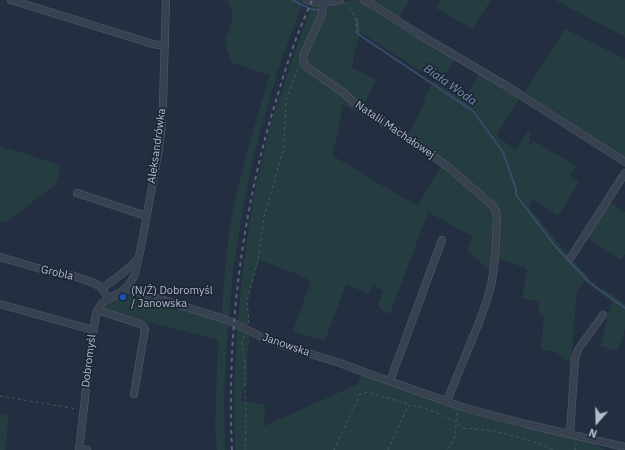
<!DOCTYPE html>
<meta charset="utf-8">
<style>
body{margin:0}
#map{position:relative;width:625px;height:450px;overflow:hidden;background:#232f40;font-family:"IBM Plex Sans",sans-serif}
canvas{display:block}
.north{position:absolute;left:577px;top:402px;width:40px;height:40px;-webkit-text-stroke:3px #1d2635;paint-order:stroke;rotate:200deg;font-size:11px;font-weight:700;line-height:16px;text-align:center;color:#b4bcca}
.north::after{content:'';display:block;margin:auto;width:14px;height:18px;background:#b4bcca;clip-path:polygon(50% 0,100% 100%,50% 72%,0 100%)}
</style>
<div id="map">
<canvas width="625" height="450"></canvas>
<div class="north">N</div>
</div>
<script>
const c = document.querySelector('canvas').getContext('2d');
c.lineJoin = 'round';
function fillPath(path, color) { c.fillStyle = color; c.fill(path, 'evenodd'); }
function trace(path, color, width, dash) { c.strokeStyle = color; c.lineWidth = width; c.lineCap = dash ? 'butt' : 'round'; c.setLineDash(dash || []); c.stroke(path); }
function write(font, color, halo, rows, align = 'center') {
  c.font = font + ' "IBM Plex Sans",sans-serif'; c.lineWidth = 3.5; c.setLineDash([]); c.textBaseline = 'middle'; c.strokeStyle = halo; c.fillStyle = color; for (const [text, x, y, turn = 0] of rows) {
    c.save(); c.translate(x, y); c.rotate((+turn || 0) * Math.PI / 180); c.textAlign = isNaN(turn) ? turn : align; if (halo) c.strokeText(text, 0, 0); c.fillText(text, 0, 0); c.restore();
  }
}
fillPath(new Path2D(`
 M227,0h74l2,1 -26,72 -24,86 -10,49 -10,62 -4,47 -7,-2c2,-35 4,-70 11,-104 9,-46 23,-91 37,-136l-38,-12 -7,-21 8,-26 -3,-10z
 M354,0l12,2 154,96 -23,36 2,4 17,12 12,-18 3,2 -1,6 -1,3 2,2 2,-3h3l40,24 -6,10 9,6 -21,34 -24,-17 -5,8 29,36 33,38 11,9 1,-2 22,16v24l-7,23 -18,-5 12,-44 -27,-21 -8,10 -6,70 -8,-2 -5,-6 -17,-4 3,-32 -5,-5v-10l-17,-4 5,-26 -1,-4 -29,-10 -2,-53 -139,-103 -50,-39 -1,-8 20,-45c8,-8 19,-9 29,-10zM360,32l74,48 -10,18 2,2 -17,34 -45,-28 12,-27 -24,-11 2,-13zM454,60l25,15 -15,25 -25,-16z
 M369,0h41l-12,19z
 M441,0h50l-19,29 -36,-21z
 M555,0h70v37z
 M312,5h5l3,4 -19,50 145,108 48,45 -3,59 -24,-20 5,-15 -44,-24 -38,102 -8,-4 -4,-5 5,-14 -10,-6 -4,9 -23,-10 -21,56 -11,-2 -21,-7 18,-50 -19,-9 -33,-12 -12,41 2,19 -2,6 -9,-5c5,-68 16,-135 34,-201 2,-7 5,-13 7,-20 10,-32 21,-64 33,-95zM343,104l37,21v2l3,2 2,-2 5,3 51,35 -23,41 -58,-33v-1l-27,-16z
 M565,29l60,30v100l-123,-78 2,-3 21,14z
 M0,146l61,19 -5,19 -51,39 -5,-1z
 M610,202l15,10v42l-4,6 -39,-26z
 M127,292l3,1 98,30 -4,81 1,46h-8l-2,-20 3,-90 -69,-18 -47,-13 5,-5z
 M237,327l13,8 -3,24v26l-4,4 -2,12 24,4 -1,21 94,-42 3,-10 234,69 10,7h-370l-1,-59z
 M0,414l9,2 -4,34h-5z`), '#253d41');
trace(new Path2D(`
 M292,0l19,9 8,1
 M357,19l1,15 115,77 30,41 13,37v6l40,52 34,36 35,25`), '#384c6a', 2);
const minor = new Path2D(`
 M11,0l142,44 12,2
 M307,0c11,4 21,2 33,0
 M364,0l9,5 44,28 86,51 122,78
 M323,3l-1,11 -19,42v3l1,5 7,6 33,23 11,10 50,33 42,30 46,40 3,5 1,7 -2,41 -3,22 -5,19 -7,20 -33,81
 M77,193l69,23
 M0,257l48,14 26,5 20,7 8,5 6,11
 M571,257l54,-84
 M102,288c13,-9 26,-17 36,-30
 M126,288l101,32 35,17 20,8 58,18 21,8 104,37 61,16 99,23
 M0,304l93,26
 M97,310l46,15 2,4 -11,65
 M390,381l52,-141
 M570,434l5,-76 4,-10 24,-33
 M79,448l8,2
 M79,450l10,-87 7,-50 4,-7 2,-3 6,-4 13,-7 8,-7 6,-11 6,-27 17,-93 3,-21 2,-30 3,-103`);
trace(minor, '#535c6a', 8);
trace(new Path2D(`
 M345,3c10,8 11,20 12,31l2,2
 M248,323l1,-3 -2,-19 11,-41 6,-43 20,-70 2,-47 12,-32
 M244,336l-2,8 1,10 2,10v24l1,29 -1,33
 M0,396l77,13
 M457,413l-1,9 7,6 32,3 37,10 23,9
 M334,450l26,-56 7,-2 42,12
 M388,450l19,-42 3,-3c14,1 33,11 46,17 0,13 -1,18 -9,28
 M575,450l1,-7`), '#445a5e', 1, [3, 3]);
trace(minor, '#38414f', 7);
trace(new Path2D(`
 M232,450c-5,-106 7,-213 34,-315 10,-35 20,-70 33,-104 4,-10 9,-21 13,-31`), '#596577', 2, [4, 4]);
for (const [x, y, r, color] of [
 [123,297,4,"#1a4fb4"]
]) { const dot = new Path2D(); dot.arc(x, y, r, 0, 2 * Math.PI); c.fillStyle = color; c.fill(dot); trace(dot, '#1d2635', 1.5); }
write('11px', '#b4bcca', '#1d2635', [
 ["Natalii Machałowej",395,130,34],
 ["Aleksandrówka",157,146,-82],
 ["Grobla",57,273,13],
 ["Janowska",286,345,19],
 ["Dobromyśl",89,361,-83]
]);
write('11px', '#b4bcca', '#1d2635', [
 ["(N/Ż) Dobromyśl",131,291],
 ["/ Janowska",131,304]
], 'left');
write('italic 12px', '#7a91b3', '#1d2635', [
 ["Biała Woda",450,85,35]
]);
</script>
